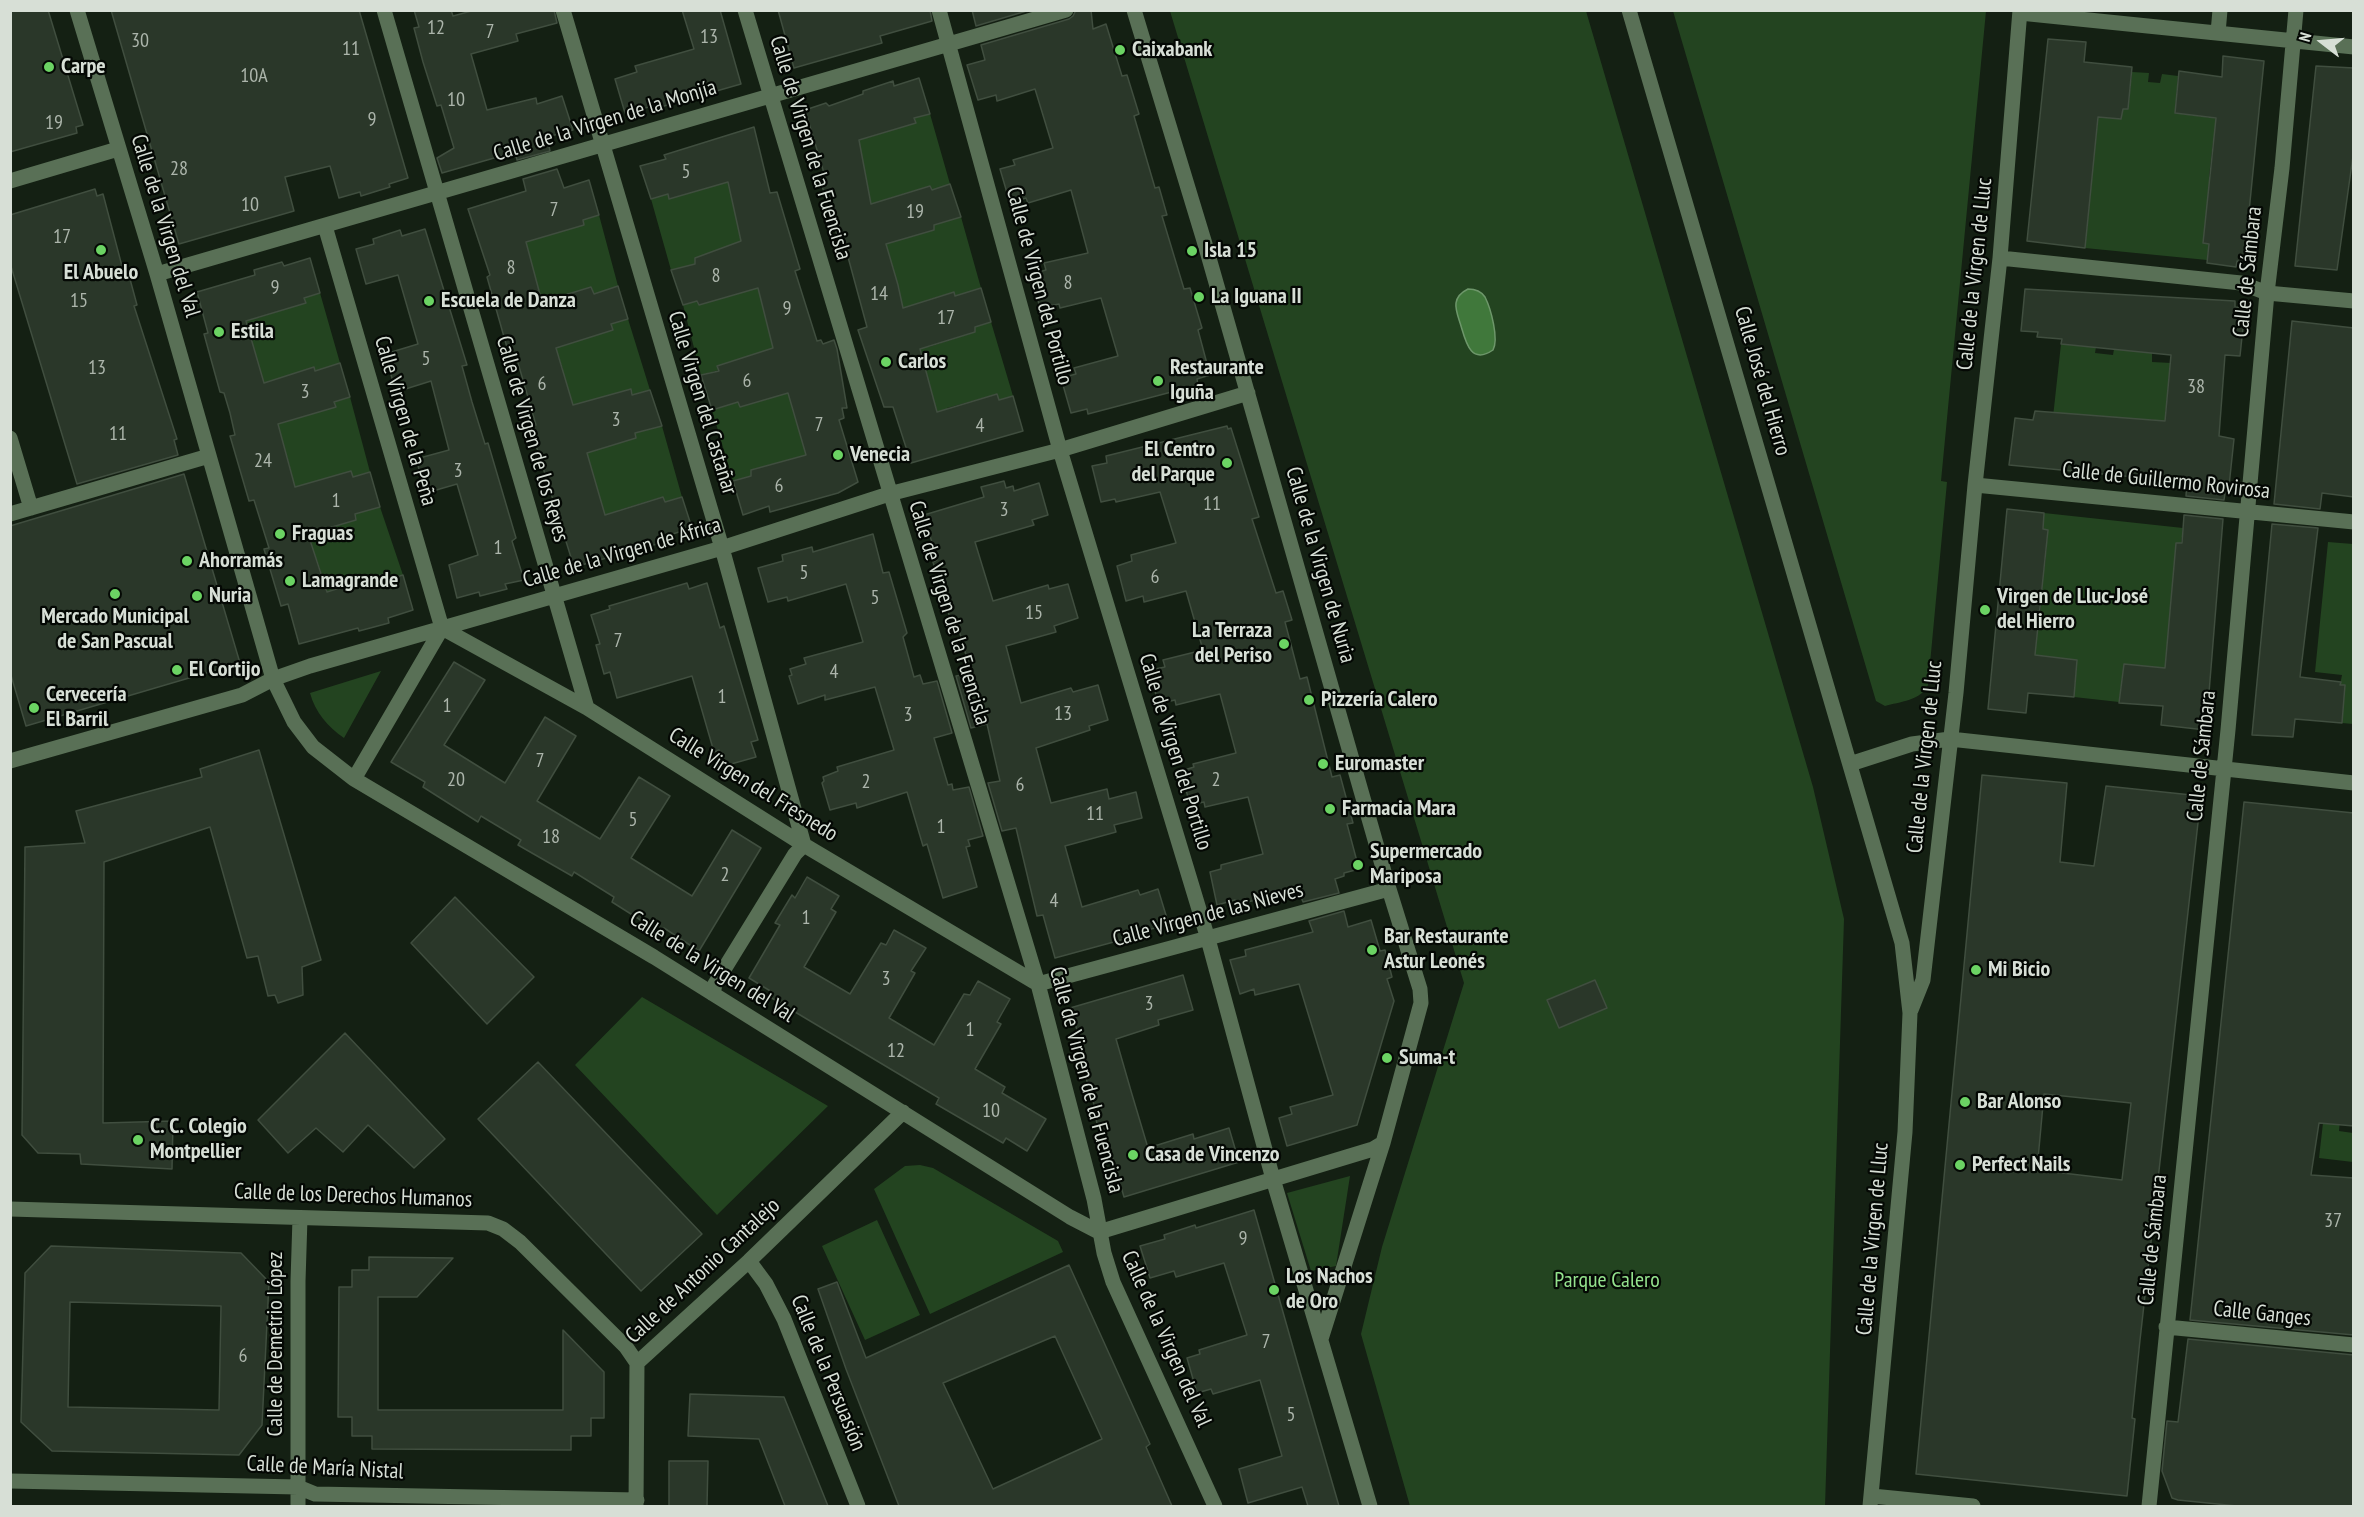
<!DOCTYPE html>
<meta charset="utf-8">
<style>
body{margin:0}
#map{position:relative;width:2364px;height:1517px;overflow:hidden;background:#142013;font-family:"PT Sans Narrow",sans-serif}
canvas{display:block}
.frame{position:absolute;inset:0;border:12px solid #d7dfd6;pointer-events:none}
.north{position:absolute;left:2292px;top:12px;width:60px;height:60px;-webkit-text-stroke:4px #040804;paint-order:stroke;rotate:286deg;font-size:16px;font-weight:700;line-height:24px;text-align:center;color:#d7dfd6}
.north::after{content:'';display:block;margin:auto;width:21px;height:27px;background:#d7dfd6;clip-path:polygon(50% 0,100% 100%,50% 72%,0 100%)}
</style>
<div id="map">
<canvas width="2364" height="1517"></canvas>
<div class="frame"></div>
<div class="north">N</div>
</div>
<script>
const c = document.querySelector('canvas').getContext('2d');
c.lineJoin = 'round';
function fillPath(path, color) { c.fillStyle = color; c.fill(path, 'evenodd'); }
function trace(path, color, width, dash) { c.strokeStyle = color; c.lineWidth = width; c.lineCap = dash ? 'butt' : 'round'; c.setLineDash(dash || []); c.stroke(path); }
function write(font, color, halo, rows, align = 'center') {
  c.font = font + ' "PT Sans Narrow",sans-serif'; c.lineWidth = 4.5; c.setLineDash([]); c.textBaseline = 'middle'; c.strokeStyle = halo; c.fillStyle = color; for (const [text, x, y, turn = 0] of rows) {
    c.save(); c.translate(x, y); c.rotate((+turn || 0) * Math.PI / 180); c.textAlign = isNaN(turn) ? turn : align; if (halo) c.strokeText(text, 0, 0); c.fillText(text, 0, 0); c.restore();
  }
}
fillPath(new Path2D(`
 M1170,11h416l227,776 31,132 -19,587h-415l-49,-172 21,-87 82,-264z
 M1673,11h313l-45,470 6,1 -19,203c-6,15 -29,17 -43,21l-9,-5z
 M2132,72l17,1 -1,9 12,1 2,-9 16,2 -3,37 45,6 -7,23 -4,35 6,2 -11,64 5,1 -2,16 -122,-12 13,-131 23,2 2,-10h5z
 M930,114l20,70 -18,6 -2,-4 -44,13 -15,8 -23,-70 19,1 48,-15 -1,-5z
 M731,177l21,69 -29,2 -28,10v6l-24,6 -20,-71 17,-5 1,5 45,-13 1,-5z
 M599,215l19,71 -24,8 -3,-7 -54,21c-1,-29 -4,-44 -18,-69h17l48,-14 -1,-5z
 M961,217l20,71 -26,8 -1,-4 -27,8 -26,13 -2,-26 -11,-13 6,-4 -4,-11 -12,-18 29,-3 27,-8v-5z
 M761,283l20,70 -80,22 -18,-70 14,-4 2,4z
 M320,293l20,70 -25,8 -1,-4 -27,9 -2,5 -25,7 -19,-72 17,2 47,-15 -1,-5z
 M628,319l22,71 -18,5 -1,-5 -62,24 -12,-42 6,-2 -4,-13 -10,-12h16l48,-15 -2,-6z
 M991,322l22,74 -14,4 -2,-6 -50,14 2,10 -13,4 -9,-47 -15,-30 17,2 46,-15v-5z
 M2061,344l35,3 -1,6 18,2 1,-6 38,4v9l19,1 -6,55 4,4 -22,-3 -2,8 -38,-10h-54z
 M792,386l22,71 -19,1 -44,12v6l-18,5 -21,-71 26,-8 2,5 28,-8z
 M350,397l20,75 -17,5 -2,-6 -45,13 -14,11c2,-27 -8,-52 -23,-75l67,-14 -2,-4z
 M662,426l20,71 -17,5 -3,-5 -43,13 -17,12 -23,-75h26l30,-9v-5z
 M380,507l23,68 -17,5 -2,-6 -46,14 -15,10c2,-26 -9,-48 -22,-69l27,-1 28,-8 -1,-6z
 M2044,513l139,15c-5,47 -18,93 -14,141l-45,-4 -5,37 -45,-5 3,-37 -46,-5 7,-25 4,-33 -5,-1 8,-31 3,-35 -5,-1z
 M2328,542l25,2v180l-11,-1 2,-38h-4l2,-10 -27,-3z
 M381,671l-37,67c-16,-11 -29,-26 -34,-45z
 M642,997l186,109 -111,109 -142,-150z
 M2331,1053l15,1 -7,77 14,2v29l-34,-4z
 M920,1165l13,3 125,73 5,11 -133,62 -56,-125 31,-23z
 M1350,1176l-14,90 -25,5 -24,-78z
 M877,1220l43,95 -55,25 -43,-94z`), '#234420');
const water = new Path2D(`
 M1468,289c6,0 13,2 17,8 6,12 14,42 8,53 -22,15 -27,-7 -32,-24 -2,-7 -6,-16 -5,-23 1,-7 6,-11 12,-14z`);
fillPath(water, '#40783b');
trace(water, '#6d976a', 1.5);
const building = new Path2D(`
 M10,10h38l35,115 -7,2 1,6 -67,19z
 M111,10h248l49,168 -19,6 1,3 -29,9 -1,-4 -21,6 -9,-32 -45,11 9,34 -115,33z
 M414,10h37l2,6 22,-6h79l3,13 -41,11 2,7 -47,13 16,56 49,-12 1,6 25,-8 11,34 -26,7 3,14 -33,9 -2,-8 -73,21 -5,-15 17,-10 -13,-43 -4,1 -14,-44 -9,-34 5,-1z
 M682,10h38l21,74 -91,26 -1,-3 -24,6 -10,-34 22,-7 -2,-6 59,-17z
 M778,10h152l2,11 -52,15 2,7 -88,25z
 M972,10h58l-54,16z
 M1076,10h15l2,19 13,-5 16,52 5,-1 12,39 -5,2 21,72 4,-1 8,28 -5,1 22,73 6,-1 12,40 -4,2 12,45 -13,4 1,6 -110,29 -1,-5 -16,4 -10,-35 15,-4 -2,-6 44,-12 -17,-58 -41,10 -1,-4 -19,4 -9,-34 15,-4 -2,-7 44,-10 -17,-63 -43,13 -2,-5 -16,5 -10,-34 15,-4 -2,-5 40,-12 -18,-59 -38,12 -1,-6 -18,5 -11,-35 18,-5 -4,-15 88,-26 4,-3z
 M2048,39l38,3 -2,20 48,5 -4,42h-5l-2,10 -23,-2 -13,131 -58,-7z
 M2223,56l41,5 -20,201 -7,-1 -1,6 -29,-4 2,-19 -6,-1 13,-125 -41,-5 4,-42 43,6z
 M2316,66l38,2v81l-17,121 -42,-4z
 M919,78l11,36 -16,4 2,5 -57,17 12,64 59,-18 2,4 18,-6 11,33 -27,8v5l-48,14 12,41 5,23 51,-16 1,4 26,-8 10,34 -16,5v5l-55,17 17,63 60,-18 2,6 14,-4 10,35 -112,32 -18,-56h-9l-26,-77 9,-3 -19,-70 -4,1 -25,-82 5,-3 -19,-63 21,-7 3,3 34,-12v-3l30,-10 1,5z
 M754,127l16,66 7,-1 23,77 -5,2 22,70 4,-1 2,4 11,-4 3,9 10,59h-5l2,10 -5,2 19,62 -20,11 -68,19 -1,-6 -26,9 -10,-34 18,-5v-6l55,-15 -18,-62 -48,14 -2,-5 -26,8 -11,-35 18,-4 -2,-5 56,-18 -15,-60 -59,17 -2,-4 -14,4 -12,-35 24,-6v-6l46,-17 -13,-59 -59,17 -1,-5 -17,5 -11,-33 26,-7 -2,-4z
 M557,169l7,19 25,-8 10,35 -16,5 1,5 -58,17 16,60 49,-15 3,7 24,-8 10,33 -17,5 2,6 -57,18 17,57 58,-16 1,6 18,-5 12,36 -27,7 1,5 -49,15 18,62 58,-18 2,5 17,-5 10,31 -26,8 2,5 -94,26 -44,-141 6,-1 -20,-69 -6,2 -23,-81 3,-2 -22,-66 58,-18 -3,-12z
 M95,189l2,7 6,-2 20,76 4,-2 10,37 -3,1 43,133 -3,1 4,15 -101,29 -67,-221v-48z
 M425,229l42,136 -5,1 10,36 13,42 3,-1 28,95 -4,3 12,39 -19,4 2,5 -27,7 -1,-4 -22,6 -8,-33 29,-10 -21,-71 -31,9 -10,-34 33,-9 -18,-69 -35,11 -11,-38 33,-10 -20,-69 -32,9 -10,-35 18,-5 -1,-5 27,-9 2,6z
 M310,258l10,35 -16,5 2,5 -60,18 18,62 50,-16 1,4 25,-8 10,34 -16,5 2,5 -58,17 17,63 56,-16 2,6 17,-5 10,35 -25,7 1,6 -48,14 19,58 57,-18 2,6 17,-5 10,35 -25,8 1,5 -30,8 -1,-3 -59,16 -11,-40 -7,2 -17,-57 5,-1 -15,-48 -5,1 -19,-65 5,-1 -5,-22 -6,-20 -4,-1 -16,-58 4,-1 -11,-41 58,-17 -1,-5 28,-8 2,4z
 M2025,289l210,12v6l10,1 -5,48 -15,-1 -6,81 15,3 -5,47h-3l-2,14 -38,-4 1,-14 -178,-17 6,-47 18,2 2,-9 130,10 6,-66 -110,-11 1,-5 -25,-2 1,-5 -17,-1z
 M2292,321l62,7v169l-32,-4 -2,16 -46,-5z
 M1227,426l1,3 3,-1 28,89 -7,2 24,74 7,-2 9,29 -7,2 15,57 7,-2 25,100 8,-2 13,48 -6,1 12,45 -15,4v3l-9,3 4,14 -36,9 -5,-13 -62,16 -1,-5 -18,5 -7,-33 11,-3v-4l42,-11 -15,-57 -43,10 -1,-5 -14,3 -9,-34 13,-4 -1,-3 43,-11 -16,-59 -44,11 -1,-5 -17,4 -8,-34 15,-3 -2,-7 40,-10 -17,-59 -42,11 -1,-6 -17,5 -9,-35 15,-5 -1,-6 45,-12 -16,-51 -44,10 -1,-3 -14,3 -9,-36 15,-3 -1,-7z
 M184,474l56,189 -214,63 -16,-54v-146z
 M1004,481l2,7 7,-2 1,5 25,-8 9,32 -16,5 2,5 -59,17 18,59 55,-16 1,4 19,-5 10,34 -24,8 2,6 -50,14 15,57 50,-15 2,4 25,-7 10,35 -19,6 1,4 -54,18 15,55 56,-14 2,10 27,-7 6,26 -28,7 2,7 -51,14 17,61 56,-17 2,5 18,-6 11,36 -27,6 1,3 -88,24 -12,-43 -6,1 -21,-88 -14,3 -14,-48 12,-2 -13,-57 -16,4 -15,-52 15,-3 -16,-57 -5,2 -17,-56 4,-2 -13,-45 60,-18 -3,-10z
 M2007,509l37,4 -1,16 5,1 -13,125 42,5 -3,37 -46,-4 -2,20 -38,-4z
 M2184,515l39,4 -17,211 -45,-5 2,-19 -44,-3 5,-39 41,4 11,-125h6z
 M2272,524l46,4 -18,149 41,5 -1,3h5l-3,38 -47,-4 -2,18 -41,-2z
 M873,534l10,39 6,-1 18,61 -4,4 11,40 6,-2 3,9 14,-3 15,52 -18,5 14,47 4,-1 1,6 16,-3 14,49 -15,4 2,6 -4,1 11,40 -34,11 -16,-54 -4,2 -16,-54 -50,16 -1,-5 -26,7 -8,-27 2,-2 -1,-4 15,-6 -1,-4 57,-17 -19,-63 -50,13v-5l-27,9 -9,-28 3,-1 -2,-6 16,-5 -2,-6 59,-16 -17,-58 -58,17 -1,-4 -19,5 -10,-34 25,-7 -1,-6 30,-8 1,5z
 M687,583l2,6 18,-6 13,45 4,-2 34,114 -7,2 5,15 -32,9 -5,-16 -5,2 -22,-76 -75,22 -7,-26 -6,2 -8,-29 4,-1 -9,-29 19,-6 -1,-3z
 M454,662l31,18 -41,65 61,38 40,-66 31,19 -39,65 63,38 39,-62 31,19 -39,62 61,38 40,-66 29,18 -62,103 -35,-23 -3,5 -49,-31 2,-5 -40,-25 -2,4 -54,-31 3,-5 -40,-24 -3,6 -55,-35 2,-5 -34,-20z
 M259,750l62,210 -19,7 1,28 -25,8 -3,-8 -7,1 -10,-40 -11,2 -37,-131 -106,35 -1,261 70,-2 -1,48 -91,-5 -1,-10 -42,-1 -16,-18 3,-288 60,-4 -9,-32 126,-34 -2,-8z
 M1982,775l85,8 -7,79 34,4 12,-80 95,10 -61,544 -8,78 3,1 -8,77 -211,-22zM2044,1094l87,9 -9,77 -85,-10z
 M2244,802l110,11v313l-35,-3 -8,52 43,3v157l-164,-15z
 M807,877l32,19 -8,13 5,3 -32,55 46,27 31,-51 5,2 8,-15 32,18 -15,23 4,2 -26,45 45,27 30,-51 6,1 8,-14 32,18 -13,23 4,2 -26,45 30,18 -3,6 44,26 -19,32 -21,-13 -3,5 -67,-39 3,-6 -169,-101 2,-5 -23,-14 31,-53 -5,-2 17,-28 3,3z
 M455,897l79,80 -47,47 -76,-81z
 M1344,911l4,16 23,-7 9,31 5,-1 7,27 -5,2 7,22 -37,124 -70,21 -8,-28 13,-4 -2,-7 43,-12 -34,-111 -44,11 -1,-6 -14,5 -10,-34 16,-4 -1,-6 68,-18 -4,-11z
 M1183,975l10,35 -35,10 1,5 -43,14 15,52 17,57 45,-14 1,5 35,-11 10,34 -115,35 -13,-44 -5,2 -11,-39 2,-1 -19,-64 5,-2 -13,-41z
 M1595,980l12,28 -48,20 -12,-28z
 M345,1033l100,106 -31,29 -46,-43 -25,27 -27,-24 -28,25 -30,-33z
 M538,1062l164,172 -61,57 -163,-172z
 M1254,1210l44,155 41,141h-31l-6,-19 -54,16 -9,-34 43,-13 -22,-76 -47,14 -2,-5 -14,4 -10,-35 13,-4 -1,-4 48,-15 -23,-72 -48,14 -2,-6 -24,7 -10,-32 25,-7 -1,-4 31,-10 1,3z
 M51,1246l190,7 28,29 -7,143 -23,30 -187,-4 -31,-29 4,-149zM70,1302l151,4 -2,104 -151,-3z
 M369,1257l84,1 -36,39h-39v113h185v-80l41,42v46h-13v18h-20v14l-199,-1v-13h-20v-19h-14l1,-130h13v-17h17z
 M1069,1265l81,179 -4,3 26,59h-273l-53,-137 -28,-80 19,-7 29,76zM1055,1336l47,103 -109,50 -50,-106z
 M2188,1339l166,16v151h-117l-59,-6 -6,-2 -10,-27 5,-50 11,1z
 M690,1394l94,3 44,109h-43l-26,-67 -71,-3z
 M669,1461h39l-1,45h-38z`);
fillPath(building, '#2a3729');
trace(building, '#404e3f', 1.5);
trace(new Path2D(`
 M77,10l80,264 116,405 21,43 19,25 41,32 300,178 416,260 29,15
 M384,10l203,698
 M563,10l159,538 82,297 -9,9 -80,130 -2,10
 M745,10l293,974 56,215 10,54 9,29 102,224
 M939,10l121,440 148,489 65,240 97,327
 M1134,10l71,234 184,645 31,100 1,14 -38,140 -62,196
 M1629,10l273,933 8,70 -5,119 -35,374
 M2020,13l334,34
 M2218,33l2,-23
 M10,181l108,-32
 M325,226l117,402
 M2000,258l241,25 26,10 87,8
 M157,274c303,-86 606,-175 909,-264
 M10,438l21,70
 M1975,485l379,37
 M10,514l199,-58
 M442,628l145,80 217,137 234,139 351,-95
 M10,761l232,-66 31,-16 37,-13 412,-118 167,-54 171,-44 188,-57
 M1850,764l62,-20 38,-5 404,44
 M354,779l88,-151
 M1911,1010l12,-30 33,-287 19,-208 25,-227 20,-248
 M10,1209l478,14 15,6 17,13 106,105 11,16 -1,143
 M1099,1232l274,-83 10,-6
 M749,1261l17,23 18,35 74,187
 M2166,1327l188,18
 M637,1363l112,-102 154,-149
 M10,1481l288,6 17,7 322,6
 M1872,1496l101,10
 M298,1506v-225l2,-63
 M2149,1506l79,-776 39,-437 15,-125 14,-158`), '#597056', 15);
for (const [x, y, r, color] of [
 [1120,50,6,"#6bd363"],
 [49,67,6,"#6bd363"],
 [101,250,6,"#6bd363"],
 [1192,251,6,"#6bd363"],
 [1199,297,6,"#6bd363"],
 [429,301,6,"#6bd363"],
 [219,332,6,"#6bd363"],
 [886,362,6,"#6bd363"],
 [1158,381,6,"#6bd363"],
 [838,455,6,"#6bd363"],
 [1227,463,6,"#6bd363"],
 [280,534,6,"#6bd363"],
 [187,561,6,"#6bd363"],
 [290,581,6,"#6bd363"],
 [115,594,6,"#6bd363"],
 [197,596,6,"#6bd363"],
 [1985,610,6,"#6bd363"],
 [1284,644,6,"#6bd363"],
 [177,670,6,"#6bd363"],
 [1309,700,6,"#6bd363"],
 [34,708,6,"#6bd363"],
 [1323,764,6,"#6bd363"],
 [1330,809,6,"#6bd363"],
 [1358,865,6,"#6bd363"],
 [1372,950,6,"#6bd363"],
 [1976,970,6,"#6bd363"],
 [1387,1058,6,"#6bd363"],
 [1965,1102,6,"#6bd363"],
 [138,1140,6,"#6bd363"],
 [1133,1155,6,"#6bd363"],
 [1960,1165,6,"#6bd363"],
 [1274,1290,6,"#6bd363"]
]) { const dot = new Path2D(); dot.arc(x, y, r, 0, 2 * Math.PI); c.fillStyle = color; c.fill(dot); trace(dot, '#040804', 2); }
write('20px', '#acb5ab', null, [
 ["12",436,28],
 ["7",490,32],
 ["13",709,37],
 ["30",140,41],
 ["11",351,49],
 ["10A",254,76],
 ["10",456,100],
 ["9",372,120],
 ["19",54,123],
 ["28",179,169],
 ["5",686,172],
 ["10",250,205],
 ["7",554,210],
 ["19",915,212],
 ["17",62,237],
 ["8",511,268],
 ["8",716,276],
 ["8",1068,283],
 ["9",275,288],
 ["14",879,294],
 ["15",79,301],
 ["9",787,309],
 ["17",946,318],
 ["5",426,359],
 ["13",97,368],
 ["6",747,381],
 ["6",542,384],
 ["38",2196,387],
 ["3",305,392],
 ["3",616,420],
 ["7",819,425],
 ["4",980,426],
 ["11",118,434],
 ["24",263,461],
 ["3",458,471],
 ["6",779,486],
 ["1",336,501],
 ["11",1212,504],
 ["3",1004,510],
 ["1",498,548],
 ["5",804,573],
 ["6",1155,577],
 ["5",875,598],
 ["15",1034,613],
 ["7",618,641],
 ["4",834,672],
 ["1",722,697],
 ["1",447,706],
 ["13",1063,714],
 ["3",908,715],
 ["7",540,761],
 ["20",456,780],
 ["2",1216,780],
 ["2",866,782],
 ["6",1020,785],
 ["11",1095,814],
 ["5",633,820],
 ["1",941,827],
 ["18",551,837],
 ["2",725,875],
 ["4",1054,901],
 ["1",806,918],
 ["3",886,979],
 ["3",1149,1004],
 ["1",970,1030],
 ["12",896,1051],
 ["10",991,1111],
 ["37",2333,1221],
 ["9",1243,1239],
 ["7",1266,1342],
 ["6",243,1356],
 ["5",1291,1415]
]);
write('bold 22px', '#d7dfd6', '#040804', [
 ["Caixabank",1132,50],
 ["Carpe",61,67],
 ["Isla 15",1204,251],
 ["El Abuelo",101,273,"center"],
 ["La Iguana II",1211,297],
 ["Escuela de Danza",441,301],
 ["Estila",231,332],
 ["Carlos",898,362],
 ["Restaurante",1170,368],
 ["Iguña",1170,393],
 ["El Centro",1215,450,"right"],
 ["del Parque",1215,475,"right"],
 ["Venecia",850,455],
 ["Fraguas",292,534],
 ["Ahorramás",199,561],
 ["Lamagrande",302,581],
 ["Nuria",209,596],
 ["Virgen de Lluc-José",1997,597],
 ["del Hierro",1997,622],
 ["Mercado Municipal",115,617,"center"],
 ["de San Pascual",115,642,"center"],
 ["La Terraza",1272,631,"right"],
 ["del Periso",1272,656,"right"],
 ["El Cortijo",189,670],
 ["Cervecería",46,695],
 ["El Barril",46,720],
 ["Pizzería Calero",1321,700],
 ["Euromaster",1335,764],
 ["Farmacia Mara",1342,809],
 ["Supermercado",1370,852],
 ["Mariposa",1370,877],
 ["Bar Restaurante",1384,937],
 ["Astur Leonés",1384,962],
 ["Mi Bicio",1988,970],
 ["Suma-t",1399,1058],
 ["Bar Alonso",1977,1102],
 ["C. C. Colegio",150,1127],
 ["Montpellier",150,1152],
 ["Casa de Vincenzo",1145,1155],
 ["Perfect Nails",1972,1165],
 ["Los Nachos",1286,1277],
 ["de Oro",1286,1302]
], 'left');
write('22px', '#d7dfd6', '#040804', [
 ["Calle de la Virgen de la Monjía",605,121,-17],
 ["Calle de Virgen de la Fuencisla",810,148,73],
 ["Calle de la Virgen del Val",165,226,73],
 ["Calle de Sámbara",2248,272,-84],
 ["Calle de la Virgen de Lluc",1975,274,-84],
 ["Calle de Virgen del Portillo",1039,286,75],
 ["Calle José del Hierro",1762,381,74],
 ["Calle Virgen del Castañar",702,403,73],
 ["Calle Virgen de la Peña",405,421,74],
 ["Calle de Virgen de los Reyes",532,439,74],
 ["Calle de Guillermo Rovirosa",2166,481,6],
 ["Calle de la Virgen de África",622,553,-16],
 ["Calle de la Virgen de Nuria",1320,565,74],
 ["Calle de Virgen de la Fuencisla",949,613,73],
 ["Calle de Virgen del Portillo",1175,752,73],
 ["Calle de Sámbara",2202,756,-84],
 ["Calle de la Virgen de Lluc",1925,757,-84],
 ["Calle Virgen del Fresnedo",753,785,32],
 ["Calle Virgen de las Nieves",1208,915,-15],
 ["Calle de la Virgen del Val",712,967,32],
 ["Calle de Virgen de la Fuencisla",1086,1080,75],
 ["Calle de los Derechos Humanos",353,1196,2],
 ["Calle de la Virgen de Lluc",1873,1239,-85],
 ["Calle de Sámbara",2153,1240,-84],
 ["Calle de Antonio Cantalejo",703,1271,-43],
 ["Calle Ganges",2262,1314,6],
 ["Calle de la Virgen del Val",1166,1339,66],
 ["Calle de Demetrio López",276,1344,-90],
 ["Calle de la Persuasión",828,1373,68],
 ["Calle de María Nistal",325,1468,3]
]);
write('22px', '#94e28d', '#040804', [
 ["Parque Calero",1607,1281]
]);
</script>
